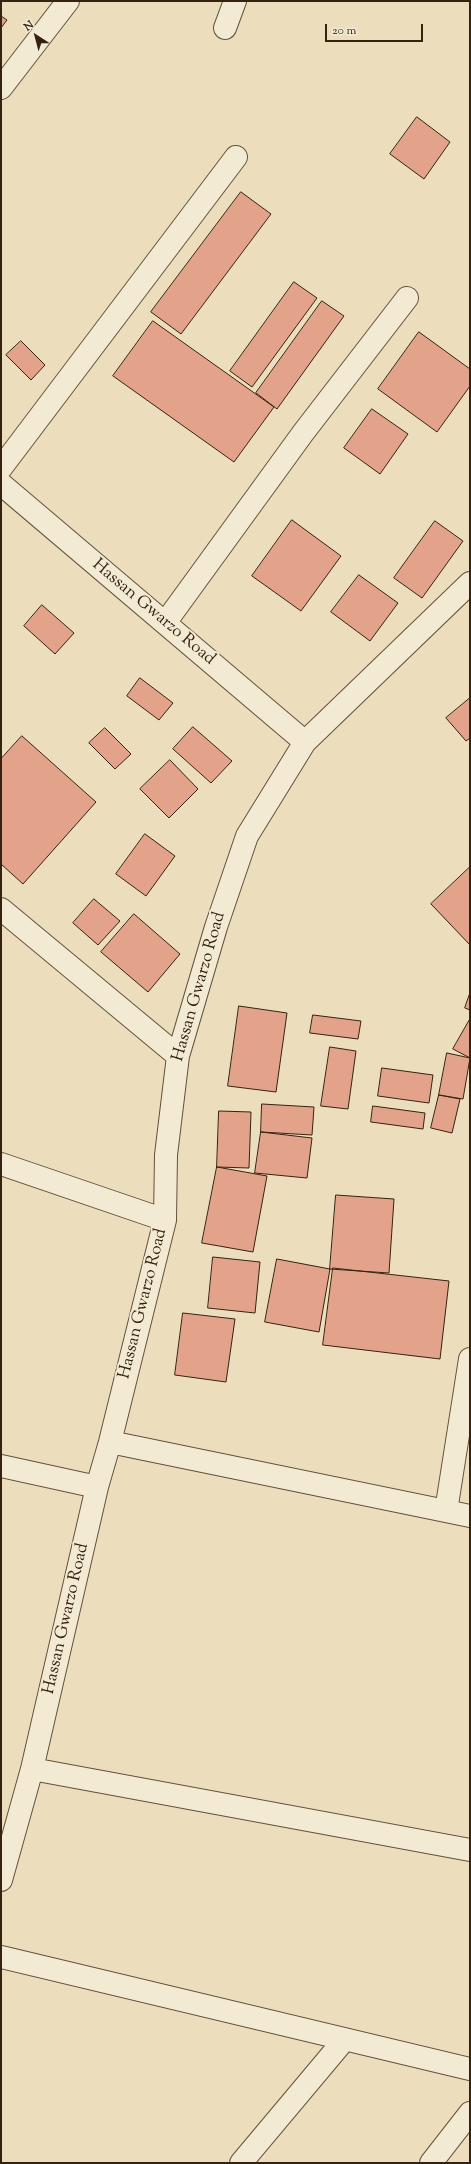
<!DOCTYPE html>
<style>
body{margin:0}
#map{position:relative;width:471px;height:2164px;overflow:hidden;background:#ecdebd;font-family:"Sorts Mill Goudy",serif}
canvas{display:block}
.frame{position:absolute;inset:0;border:2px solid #352210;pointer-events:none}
.north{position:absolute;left:16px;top:16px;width:40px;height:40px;-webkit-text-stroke:3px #f3ead4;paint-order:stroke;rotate:324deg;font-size:11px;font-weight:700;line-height:16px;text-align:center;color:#352210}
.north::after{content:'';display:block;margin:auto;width:14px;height:18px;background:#352210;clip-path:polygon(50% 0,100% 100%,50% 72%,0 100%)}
.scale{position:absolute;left:325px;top:24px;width:98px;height:18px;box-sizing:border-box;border:2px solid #352210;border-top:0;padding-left:5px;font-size:12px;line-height:14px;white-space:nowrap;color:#352210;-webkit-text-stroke:3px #f3ead4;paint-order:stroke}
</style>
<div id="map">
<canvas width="471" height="2164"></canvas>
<div class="frame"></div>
<div class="north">N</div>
<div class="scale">20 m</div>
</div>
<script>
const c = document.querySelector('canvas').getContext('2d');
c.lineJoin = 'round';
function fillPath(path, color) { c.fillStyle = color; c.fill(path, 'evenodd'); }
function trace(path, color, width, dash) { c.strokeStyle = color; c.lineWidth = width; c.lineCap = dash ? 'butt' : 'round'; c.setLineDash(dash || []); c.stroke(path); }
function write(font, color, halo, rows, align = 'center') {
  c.font = font + ' "Sorts Mill Goudy",serif'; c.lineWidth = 4; c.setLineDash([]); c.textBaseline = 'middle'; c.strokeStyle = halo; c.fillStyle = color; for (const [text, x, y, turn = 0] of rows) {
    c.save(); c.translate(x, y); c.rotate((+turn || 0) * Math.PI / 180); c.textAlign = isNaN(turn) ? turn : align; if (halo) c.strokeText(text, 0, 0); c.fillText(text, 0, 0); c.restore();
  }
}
const building = new Path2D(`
 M1,16l6,4 -6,8z
 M417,117l33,25 -26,37 -34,-25z
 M241,192l30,22 -90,120 -30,-22z
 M294,282l23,16 -65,89 -22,-16z
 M322,301l22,15 -67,93 -21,-16z
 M153,321l121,86 -40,55 -121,-86z
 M419,332l51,37v17l-33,46 -59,-43z
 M21,341l24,24 -14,15 -25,-25z
 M372,409l36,25 -28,40 -36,-26z
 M292,520l49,36 -40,55 -49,-35z
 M435,521l28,20 -41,57 -28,-20z
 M359,575l39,28 -28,38 -39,-29z
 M42,605l32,28 -19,21 -31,-28z
 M140,678l33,25 -14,17 -32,-24z
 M470,698v40l-4,3 -20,-23z
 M193,727l39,34 -21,22 -38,-34z
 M105,728l26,26 -16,15 -26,-26z
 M22,736l74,66 -73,82 -22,-20v-105z
 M170,760l28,29 -29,29 -29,-29z
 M145,834l30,22 -29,40 -30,-22z
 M470,867v78l-39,-41z
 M94,899l26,22 -22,24 -25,-22z
 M134,914l46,40 -32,38 -47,-40z
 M470,993v17l-5,-2z
 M239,1006l48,7 -11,79 -48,-6z
 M313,1015l48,6 -3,18 -48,-6z
 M470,1019v39l-17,-9z
 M330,1047l26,4 -8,58 -27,-3z
 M447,1053l23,5 -7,41 -24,-4z
 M382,1068l51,7 -4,28 -51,-7z
 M439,1095l21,4 -8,34 -21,-5z
 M262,1104l52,3 -2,28 -51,-3z
 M373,1106l52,7 -2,16 -52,-7z
 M219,1111l32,1 -2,56 -32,-1z
 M261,1132l51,6 -5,40 -52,-5z
 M217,1167l50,9 -14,76 -51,-9z
 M336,1195l58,4 -5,74 -59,-4z
 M213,1257l47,5 -5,51 -47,-5z
 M277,1259l53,10 -11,63 -54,-10z
 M333,1268l116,13 -9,78 -117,-14z
 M183,1313l52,6 -9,63 -51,-7z`);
fillPath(building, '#e3a38a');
trace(building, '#352210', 1);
const minor = new Path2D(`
 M225,28l10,-27
 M1,88l67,-87
 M1,468l235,-311
 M1,484l304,258
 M165,623l138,-190 104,-135
 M1,909l177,147
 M1,1164l164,56
 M110,1442l360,74
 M1,1466l96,21
 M446,1511l24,-152
 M32,1769l438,81
 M1,1880l31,-111 65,-282 13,-45 55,-222 1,-65 12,-99 38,-129 31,-91 58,-94 165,-159
 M1,1957l469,112
 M241,2163l104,-124
 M431,2163l39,-50`);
trace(minor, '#63513b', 24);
trace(minor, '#f3ead4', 22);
write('17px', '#352210', '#f3ead4', [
 ["Hassan Gwarzo Road",153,613,40],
 ["Hassan Gwarzo Road",200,987,-74],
 ["Hassan Gwarzo Road",144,1304,-76],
 ["Hassan Gwarzo Road",67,1619,-77]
]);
</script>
